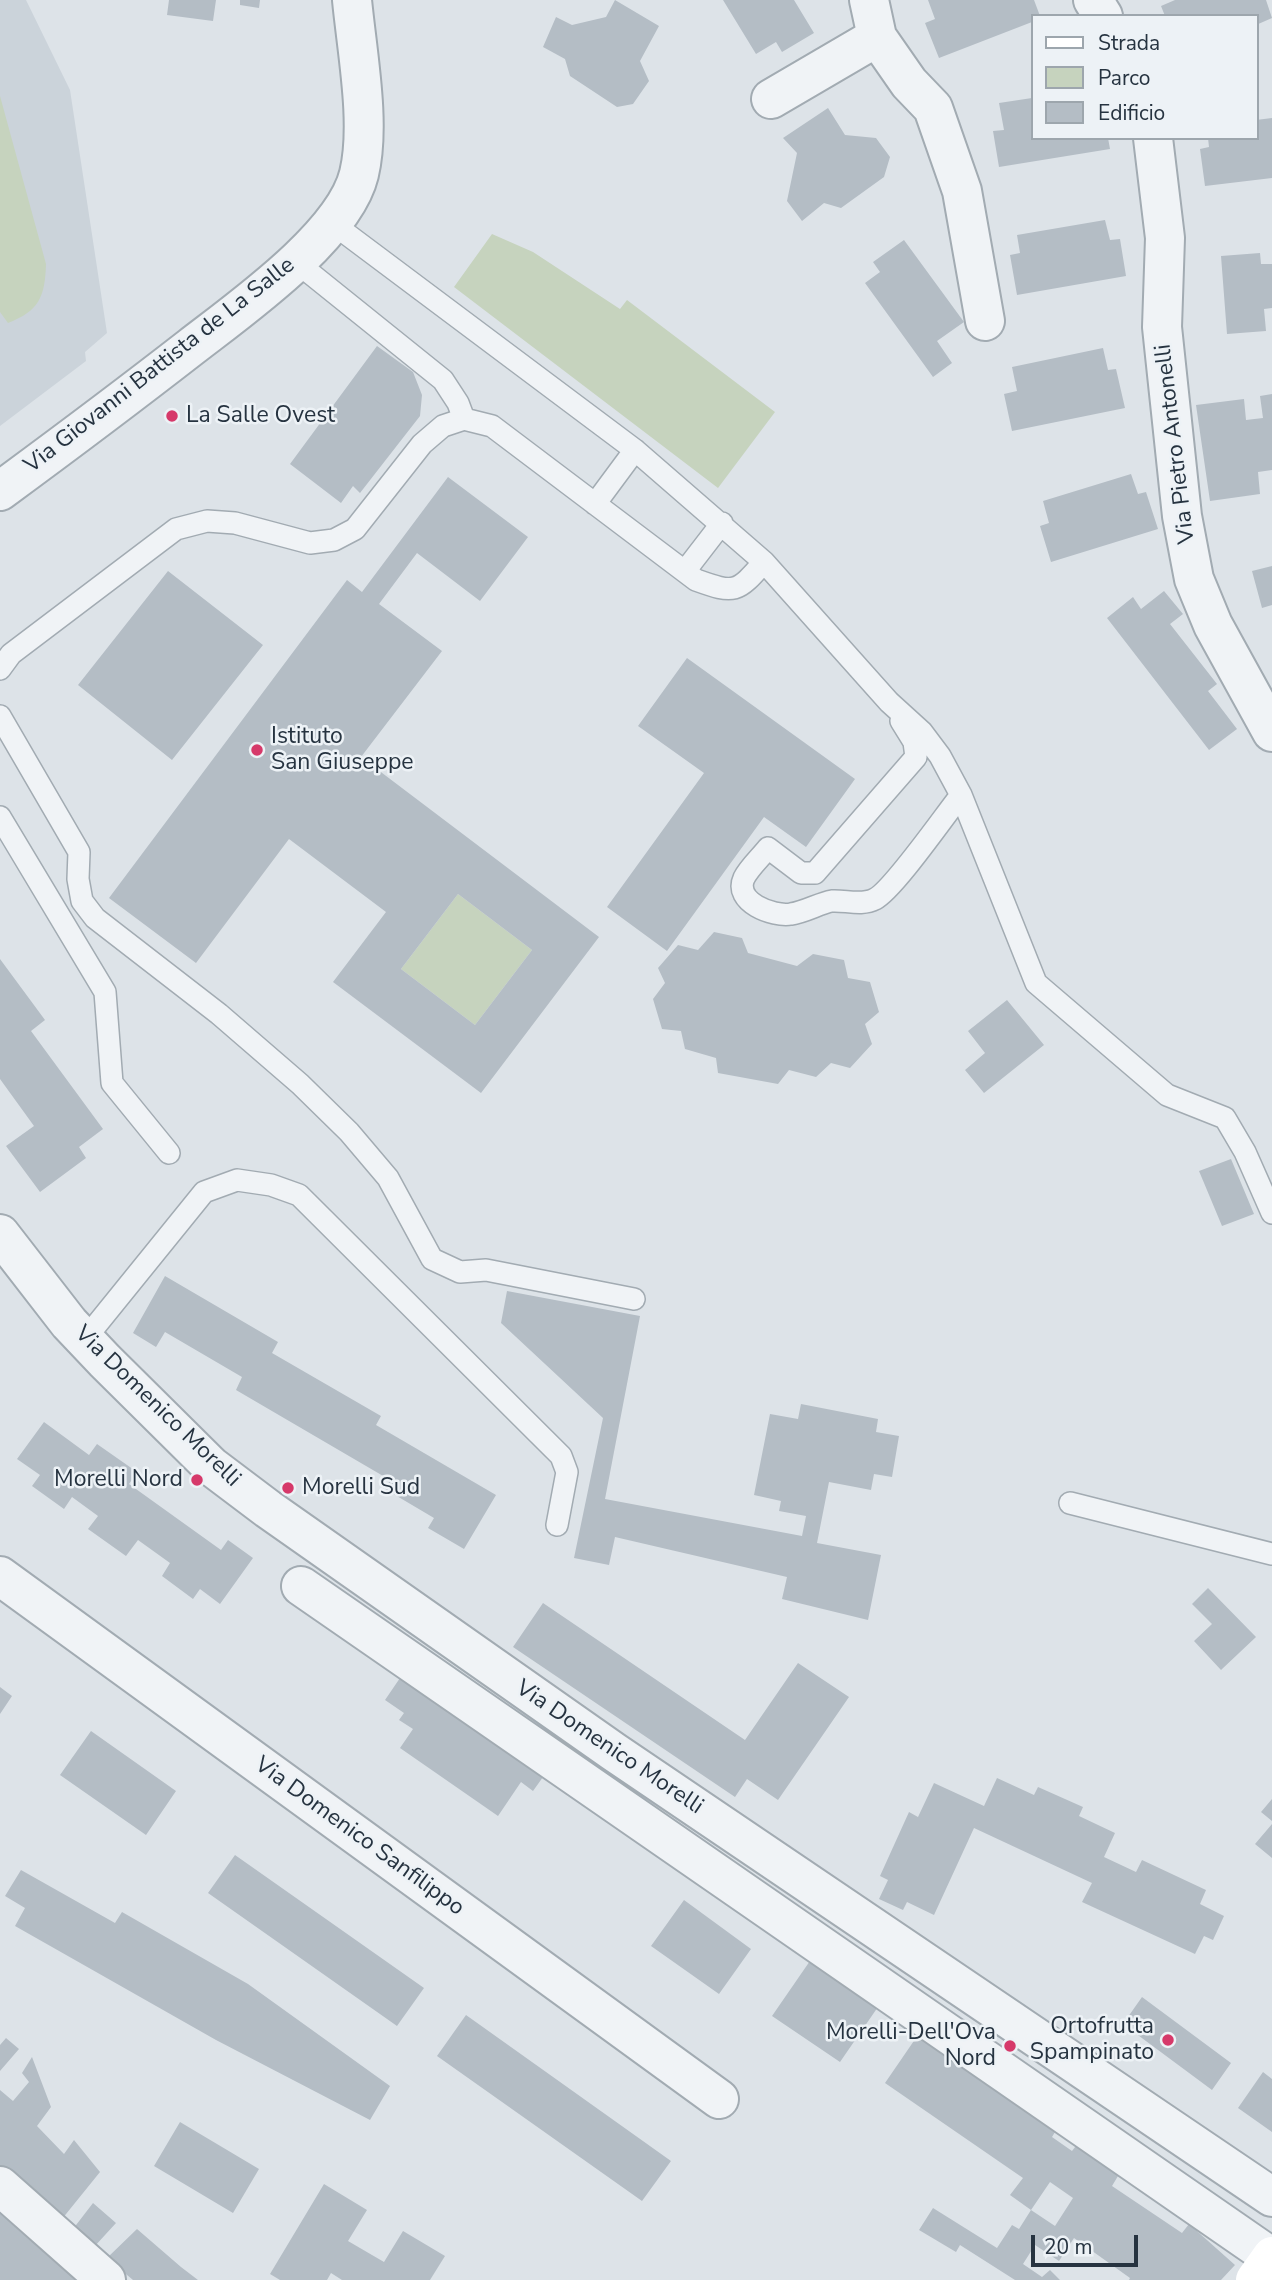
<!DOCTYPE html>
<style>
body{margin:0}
#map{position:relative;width:1272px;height:2280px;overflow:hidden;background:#dde3e8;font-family:"Nunito Sans",sans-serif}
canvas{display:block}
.legend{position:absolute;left:1031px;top:14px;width:228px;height:126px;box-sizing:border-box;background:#edf2f6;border:2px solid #9da6ad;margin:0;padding:9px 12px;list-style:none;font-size:21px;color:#263340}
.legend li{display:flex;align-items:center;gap:14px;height:35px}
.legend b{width:35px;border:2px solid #9da6ad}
.scale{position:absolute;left:1031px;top:2235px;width:107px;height:32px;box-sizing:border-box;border:4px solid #263340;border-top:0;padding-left:9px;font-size:21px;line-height:24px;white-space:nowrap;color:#263340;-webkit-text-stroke:5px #edf2f6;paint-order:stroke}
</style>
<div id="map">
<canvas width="1272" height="2280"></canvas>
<ul class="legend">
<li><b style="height:9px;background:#fff"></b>Strada</li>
<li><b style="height:19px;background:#c6d3be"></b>Parco</li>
<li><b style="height:19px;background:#b4bdc5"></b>Edificio</li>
</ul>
<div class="scale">20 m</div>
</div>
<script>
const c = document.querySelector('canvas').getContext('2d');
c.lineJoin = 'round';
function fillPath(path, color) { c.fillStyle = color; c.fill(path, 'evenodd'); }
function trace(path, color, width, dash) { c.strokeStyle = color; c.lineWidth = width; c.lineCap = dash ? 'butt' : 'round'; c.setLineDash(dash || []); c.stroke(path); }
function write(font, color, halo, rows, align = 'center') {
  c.font = font + ' "Nunito Sans",sans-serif'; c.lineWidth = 5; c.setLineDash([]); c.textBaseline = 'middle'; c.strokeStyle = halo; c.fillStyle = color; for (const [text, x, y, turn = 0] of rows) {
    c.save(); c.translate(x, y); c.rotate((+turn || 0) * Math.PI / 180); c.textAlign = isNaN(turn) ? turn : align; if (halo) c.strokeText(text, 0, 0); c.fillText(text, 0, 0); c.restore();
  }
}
fillPath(new Path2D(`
 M0,0h26l44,90 37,243 -22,19 1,9 -86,65z`), '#cbd3da');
fillPath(new Path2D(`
 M0,96l46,168c-1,33 -7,47 -38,59l-8,-11z
 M492,234l41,18 87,57 7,-9 148,112 -57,76 -264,-201z
 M458,894l74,56 -57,75 -74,-56z`), '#c6d3be');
fillPath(new Path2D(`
 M169,0h47l-3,21 -46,-6z
 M240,0h20l-1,8 -19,-3z
 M615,0l44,26 -19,35 9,20 -16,23 -16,3 -47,-31 -5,-17 -22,-12 13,-30 16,8 34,-8z
 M723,0h71l20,33 -32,19 -6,-10 -20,12z
 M928,0h106l6,16h-8v6l-93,36 -14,-35 10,-4z
 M1175,0h91l6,18 -16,7v-9h-91l-4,-10z
 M1032,98v40h76l2,11 -111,18 -6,-36 11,-1 -5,-27z
 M828,108l17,27 31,3 14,19 -6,20 -43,31 -17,-5 -22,18 -15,-20 10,-48 -14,-15z
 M1272,118v60l-67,8 -5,-37 9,-2 -1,-9h48v-18z
 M1105,220l5,20 10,-1 6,37 -109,19 -7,-40 10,-2 -3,-18z
 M904,240l60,82 -27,19 15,22 -19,14 -68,-94 15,-11 -7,-10z
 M1260,253l1,11h11v44l-8,1 2,22 -39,3 -6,-78z
 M377,346l36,26 9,23 -2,21 -60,77 -7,-7 -12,17 -51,-39z
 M1103,348l5,22 8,-1 9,39 -113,23 -8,-37 13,-3 -5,-24z
 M1272,394v76l-14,2 2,22 -50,7 -14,-96 48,-6 2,21 17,-2 -3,-22z
 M1131,474l7,20 8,-2 12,37 -107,33 -11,-36 9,-3 -6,-22z
 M448,477l80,60 -48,64 -63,-48 -38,51 63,47 -81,106 238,180 -118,156 -148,-111 53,-70 -97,-73 -93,124 -87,-65 238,-318 15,12zM458,894l74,56 -57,75 -74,-56z
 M1272,566v39l-10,3 -10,-37z
 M168,571l95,74 -91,115 -94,-75z
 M1164,591l19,23 -13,10 47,60 -9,7 29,38 -28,21 -102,-132 26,-21 8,12z
 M687,658l168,121 -49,68 -42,-30 -97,134 -60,-44 97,-134 -66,-47z
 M714,932l28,6 6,15 49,13 16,-12 31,6 4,18 22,4 9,30 -14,12 7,20 -22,24 -19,-5 -15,14 -27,-7 -11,14 -60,-11 -2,-15 -31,-9 -4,-18 -19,-2 -9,-30 12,-16 -7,-15 20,-23 20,5z
 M0,959l45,61 -14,11 72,98 -24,18 7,11 -46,34 -34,-46 28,-20 -34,-47z
 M1007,1000l37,45 -60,48 -19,-23 20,-17 -17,-22z
 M1231,1159l23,55 -32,12 -23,-55z
 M165,1276l113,66 -6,11 109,63 -5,9 120,70 -32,54 -36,-21 6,-10 -49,-29 5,-9 -154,-90 6,-13 -77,-45 -9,15 -23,-14z
 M507,1291l133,25 -35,183 197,37 4,-20 -27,-5 2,-10 -27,-6 16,-81 28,5 3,-15 77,15 -2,13 23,4 -7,41 -18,-3 -3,16 -42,-8 -12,61 64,12 -13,65 -86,-21 5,-22 -172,-40 -6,28 -35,-7 29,-140 -102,-95z
 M44,1422l45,33 8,-11 40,28 -8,12 92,66 7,-10 25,18 -33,46 -20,-15 -7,10 -31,-23 8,-13 -32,-23 -12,16 -38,-27 10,-13 -26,-19 -8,12 -32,-23 8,-11 -23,-16z
 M1208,1588l48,49 -35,33 -27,-29 18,-17 -20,-20z
 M543,1603l202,137 53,-77 51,34 -71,103 -31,-21 -12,18 -222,-150z
 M400,1678l143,99 -10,14 -12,-9 -23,34 -98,-68 13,-19 -14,-9 5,-7 -19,-13z
 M0,1687l12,9 -12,18z
 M91,1731l85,60 -30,44 -86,-60z
 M997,1778l37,17 4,-8 45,20 -4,9 36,17 -11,24 32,15 6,-12 64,30 -6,14 24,12 -11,24 -9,-4 -9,18 -113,-52 10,-19 -118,-55 -40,87 -27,-13 -4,8 -24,-11 9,-19 -8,-4 29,-64 9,5 16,-34 50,23z
 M1272,1799v22l-11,-9z
 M1272,1824v34l-17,-14z
 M235,1855l189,133 -27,38 -189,-133z
 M21,1870l94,53 7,-11 126,72 142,102 -20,34 -154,-80 -201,-114 10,-18 -20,-12z
 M684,1900l67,49 -32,45 -68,-48z
 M812,1958l68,46 -40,58 -68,-46z
 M1142,1997l89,66 -19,27 -89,-66z
 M466,2015l205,146 -29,40 -205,-145z
 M920,2032l138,95 -6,10 20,14 7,-9 42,29 -9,15 70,47 7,-9 46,41 -14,15h-92l1,-2 -56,-40 -15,23 -24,-16 -12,19 19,13 8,-7 10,10h-45l-55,-35 -4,7 -37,-22 14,-22 64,40 15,-23 7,4 12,-19 -21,-15 13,-17 -138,-95zM1050,2182l23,16 -18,28 -24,-16z
 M6,2038l13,11 -19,22v-26z
 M32,2057l19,50 -14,19 27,28 10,-14 26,32 -38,47 -62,-53v-76l13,11 16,-19 -7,-9z
 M1263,2072l9,7v53l-34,-24z
 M180,2122l79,47 -26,44 -79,-47z
 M324,2184l43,26 -19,31 36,21 19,-31 42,25 -15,24h-88l-11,-7 -4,7h-47l-10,-6z
 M93,2203l23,20 -22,24 -21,-18z
 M0,2211l78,69h-78z
 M137,2229l44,38 17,13h-65l-26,-22z`), '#b4bdc5');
const lane = new Path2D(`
 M332,223l303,227 129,112 125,140 33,30 18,24 21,39 75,188 131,112 58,23 20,34 27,61
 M295,261l148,119 15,23 6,16
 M595,504l40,-54
 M685,571l37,-48
 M0,669l11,-15 165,-125 31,-8 28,2 75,20 24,-3 21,-11 67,-85 21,-18 21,-7 28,7 204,154c39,14 41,13 68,-18
 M0,716l79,136 -1,27 4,22 13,17 124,96 81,70 49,48 39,46 44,81 28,13 26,-2 148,29
 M901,721l13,21 2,15 -101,116h-14l-33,-25c-8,10 -19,20 -24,30 -11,24 29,39 47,36 14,-2 29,-11 41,-13 13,-1 30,5 43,-2 18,-9 70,-84 86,-104
 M0,817l105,175 7,91 57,70
 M85,1339l119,-147 33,-12 34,5 28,10 262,261 6,16 -10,53
 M1070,1503l202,51`);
const street = new Path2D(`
 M869,0l8,37 32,46 24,25 29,83 23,130
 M1093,0l10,16
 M771,99l106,-62
 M1153,138l12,100 -3,89 20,189 12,63 19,46 59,107
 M0,491c64,-47 128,-95 191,-144 49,-38 153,-111 168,-173 12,-50 -2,-122 -7,-174
 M0,1234l69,89 36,38 106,105 57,43 346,243 658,445
 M0,1576l719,523
 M301,1586l970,671
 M0,2186l106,94`);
trace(lane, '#a2abb2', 24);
trace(street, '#a2abb2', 42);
trace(lane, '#f0f3f6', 21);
trace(street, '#f0f3f6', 38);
trace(new Path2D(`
 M1255,2280l17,-24`), '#fff', 38);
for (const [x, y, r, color] of [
 [172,416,7,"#d6396a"],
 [257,750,7,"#d6396a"],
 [197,1480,7,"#d6396a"],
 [288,1488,7,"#d6396a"],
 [1168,2040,7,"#d6396a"],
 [1010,2046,7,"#d6396a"]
]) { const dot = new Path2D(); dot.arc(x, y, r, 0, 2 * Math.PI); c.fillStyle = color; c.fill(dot); trace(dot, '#edf2f6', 2.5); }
write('23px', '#263340', '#edf2f6', [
 ["Via Giovanni Battista de La Salle",160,366,-38],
 ["Via Pietro Antonelli",1176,444,-97],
 ["Via Domenico Morelli",157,1407,44],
 ["Via Domenico Morelli",609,1748,34],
 ["Via Domenico Sanfilippo",359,1837,36]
]);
write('23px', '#263340', '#edf2f6', [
 ["La Salle Ovest",186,416],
 ["Istituto",271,737],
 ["San Giuseppe",271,763],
 ["Morelli Nord",183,1480,"right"],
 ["Morelli Sud",302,1488],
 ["Ortofrutta",1154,2027,"right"],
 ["Spampinato",1154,2053,"right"],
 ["Morelli-Dell'Ova",996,2033,"right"],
 ["Nord",996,2059,"right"]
], 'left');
</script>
